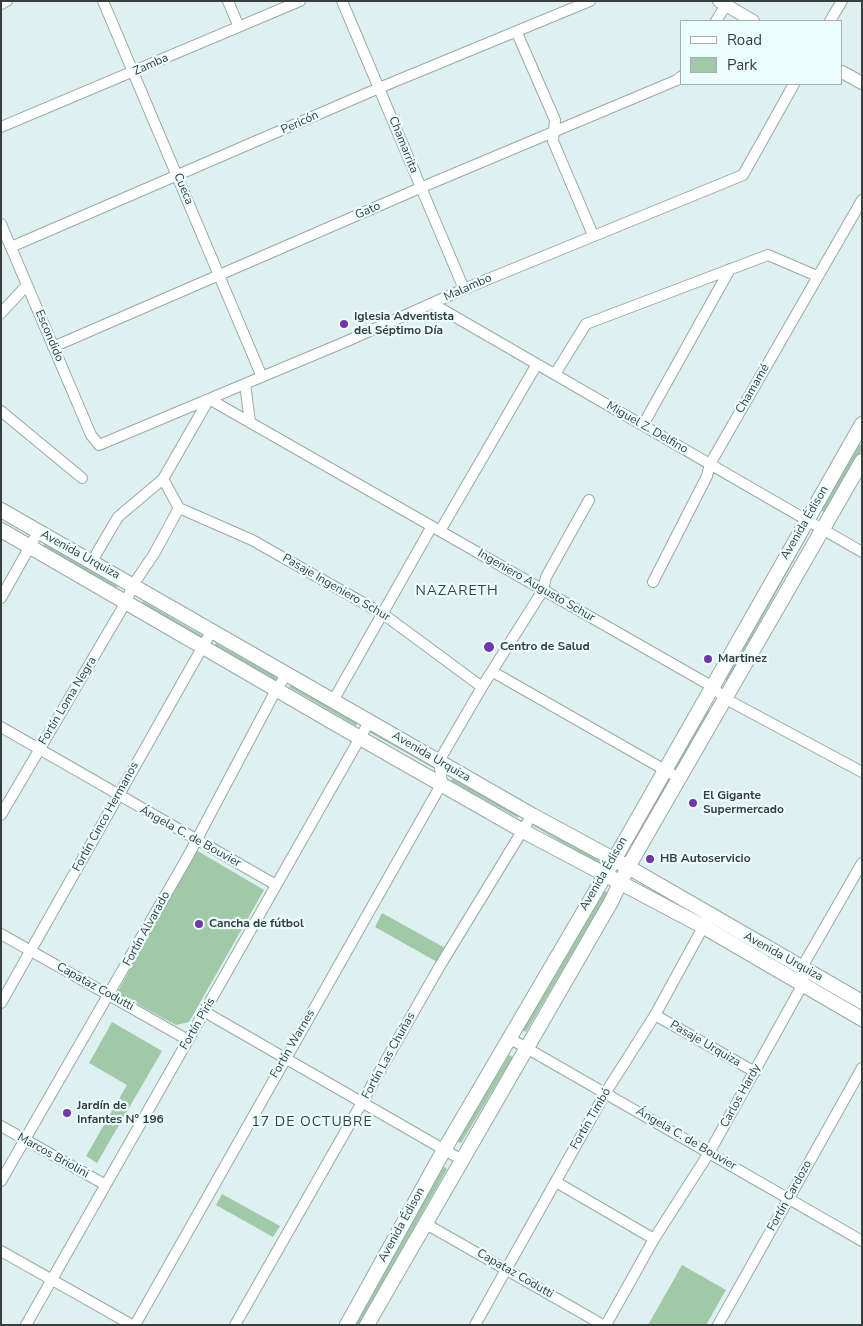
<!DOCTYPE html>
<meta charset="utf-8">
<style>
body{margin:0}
#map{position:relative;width:863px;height:1326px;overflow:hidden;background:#def0ef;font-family:"Nunito Sans",sans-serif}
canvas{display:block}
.frame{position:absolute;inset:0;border:2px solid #373e3e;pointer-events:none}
.legend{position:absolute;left:680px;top:20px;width:162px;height:65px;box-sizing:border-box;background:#ebfefd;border:1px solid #a3b1b1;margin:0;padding:6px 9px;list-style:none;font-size:15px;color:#373e3e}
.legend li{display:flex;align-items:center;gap:10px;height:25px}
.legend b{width:25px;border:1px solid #a3b1b1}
</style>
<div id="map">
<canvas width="863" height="1326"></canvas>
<div class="frame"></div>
<ul class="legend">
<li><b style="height:6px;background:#fff"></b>Road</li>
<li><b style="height:14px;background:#a0c9a7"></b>Park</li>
</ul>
</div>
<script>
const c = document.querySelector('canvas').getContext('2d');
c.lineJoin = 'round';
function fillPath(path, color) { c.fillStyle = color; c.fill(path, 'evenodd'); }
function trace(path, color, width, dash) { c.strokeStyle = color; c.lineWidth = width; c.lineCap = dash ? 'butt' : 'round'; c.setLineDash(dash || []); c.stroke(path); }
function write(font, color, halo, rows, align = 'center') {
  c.font = font + ' "Nunito Sans",sans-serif'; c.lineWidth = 4.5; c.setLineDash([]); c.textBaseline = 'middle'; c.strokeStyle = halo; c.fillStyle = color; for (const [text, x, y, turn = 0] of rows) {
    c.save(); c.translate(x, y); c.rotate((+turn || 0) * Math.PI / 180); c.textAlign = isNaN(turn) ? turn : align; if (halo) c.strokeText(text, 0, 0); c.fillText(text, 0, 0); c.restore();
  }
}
fillPath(new Path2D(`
 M858,444l4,2v4l-38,62 -5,-3z
 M804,535l3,2 -80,144 -3,-2z
 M45,543l73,43 -2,3 -73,-43z
 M143,601l60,35 -1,2 -60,-35z
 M216,643l61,34 -2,3 -61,-34z
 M291,684l67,39 -2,3 -67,-39z
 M706,710l4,2 -33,57 -3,-2z
 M370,729l65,36 -2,3 -64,-36z
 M453,777l66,38 -1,3 -67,-37z
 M666,780l4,2 -43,74 -4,-3z
 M533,822l74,43 -2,3 -73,-43z
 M196,850l68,40 -75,132 -13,3 -59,-32z
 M603,890l5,3 -82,139 -4,-2z
 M382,913l65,36 -8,14 -64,-36z
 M112,1022l50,29 -65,112 -11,-7 41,-71 -38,-22z
 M509,1055l4,2 -52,86 -4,-2z
 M443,1166l4,3 -88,156h-6z
 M222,1194l58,32 -7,11 -57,-32z
 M682,1265l44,25 -20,35h-58z`), '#a0c9a7');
const minor = new Path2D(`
 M103,1l159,376
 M228,1l10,24
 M342,1l122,288
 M1,4l6,-3
 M716,21l10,-16
 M830,21l12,-20
 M517,33l38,87 -2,21 40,94
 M1,127l299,-126
 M1,224l90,211 8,10 246,-103 119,-53 279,-114 51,-91
 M11,247l368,-159 211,-87
 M433,304l429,248
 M1,313l26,-28
 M53,347l367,-159 257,-108 5,-4
 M555,374l31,-50 182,-69 49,21
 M245,384l5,38
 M209,399l504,288 11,11 138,74
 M1,411l81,67
 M643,425l87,-156
 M163,479l16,29
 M179,508l73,32 131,74 99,73
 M440,531l97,-167
 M92,561l26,-44 45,-38 46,-80
 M653,582l54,-106 3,-12 152,-264
 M1,598l37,-66
 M493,672l186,106
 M333,701l99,-175
 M1,727l275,158
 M1,815l125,-213 7,-17 21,-31 25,-46
 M1,934l187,106
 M1,1003l210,-371
 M205,1012l257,148
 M655,1015l100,57
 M509,1038l353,203
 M1,1126l103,58
 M1,1181l186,-323 89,-168 11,-16
 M556,1182l98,57
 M426,1224l177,101
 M1,1251l131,74
 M26,1325l343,-603
 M135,1325l307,-542 -3,-22 43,-74 61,-97 3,-13 43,-77
 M235,1325l206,-361 91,-149
 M475,1325l131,-233 49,-77 52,-95
 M606,1325l48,-86 55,-86 94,-169 -1,-17 60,-104
 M718,1325l144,-257`);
const tertiary = new Path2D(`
 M719,1l34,20
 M842,72l20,11`);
const secondary = new Path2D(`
 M1,510l531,305 96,52 234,135
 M1,530l359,208 163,93 181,96 158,92
 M347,1325l97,-175 170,-290 248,-436
 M367,1325l244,-423 17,-35 234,-406`);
trace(minor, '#98a9a9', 12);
trace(tertiary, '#98a9a9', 14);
trace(secondary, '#98a9a9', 16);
trace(minor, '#fff', 10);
trace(tertiary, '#fff', 12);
trace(secondary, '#fff', 14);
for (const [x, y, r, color] of [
 [344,324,5,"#7136ac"],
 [489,647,6,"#7136ac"],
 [708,659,5,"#7136ac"],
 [693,803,5,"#7136ac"],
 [650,859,5,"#7136ac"],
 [199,924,5,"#7136ac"],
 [67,1113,5,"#7136ac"]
]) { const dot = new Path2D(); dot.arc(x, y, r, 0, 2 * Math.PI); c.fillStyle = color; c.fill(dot); trace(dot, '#ebfefd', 2); }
write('12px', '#373e3e', '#ebfefd', [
 ["Zamba",151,65,-24],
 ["Pericón",300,123,-24],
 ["Chamarrita",403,145,68],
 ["Cueca",183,189,67],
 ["Gato",368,211,-24],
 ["Malambo",468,288,-24],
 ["Escondido",49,336,67],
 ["Chamamé",753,389,-60],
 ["Miguel Z. Delfino",647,428,30],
 ["Avenida Édison",805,523,-60],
 ["Avenida Urquiza",80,555,29],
 ["Ingeniero Augusto Schur",536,586,30],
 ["Pasaje Ingeniero Schur",336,588,30],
 ["Fortín Loma Negra",68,701,-59],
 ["Avenida Urquiza",431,757,30],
 ["Fortín Cinco Hermanos",106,817,-61],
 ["Ángela C. de Bouvier",190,837,29],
 ["Avenida Édison",604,874,-60],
 ["Fortín Alvarado",147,929,-61],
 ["Avenida Urquiza",783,957,29],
 ["Capataz Codutti",95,987,29],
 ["Fortín Piris",198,1024,-60],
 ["Fortín Warnes",293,1044,-60],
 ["Pasaje Urquiza",705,1044,30],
 ["Fortín Las Chuñas",389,1056,-61],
 ["Carlos Hardy",741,1096,-61],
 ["Fortín Timbó",591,1119,-60],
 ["Ángela C. de Bouvier",686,1139,30],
 ["Marcos Briolini",53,1156,29],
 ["Fortín Cardozo",790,1196,-61],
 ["Avenida Édison",402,1225,-61],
 ["Capataz Codutti",515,1274,30]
]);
write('bold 12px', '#373e3e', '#ebfefd', [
 ["Iglesia Adventista",354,317],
 ["del Séptimo Día",354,331],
 ["Centro de Salud",500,647],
 ["Martinez",718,659],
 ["El Gigante",703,796],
 ["Supermercado",703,810],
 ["HB Autoservicio",660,859],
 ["Cancha de fútbol",209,924],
 ["Jardín de",77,1106],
 ["Infantes N° 196",77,1120]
], 'left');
c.letterSpacing = '1px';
write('14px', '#373e3e', '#ebfefd', [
 ["NAZARETH",457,592],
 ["17 DE OCTUBRE",312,1123]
]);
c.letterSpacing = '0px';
</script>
